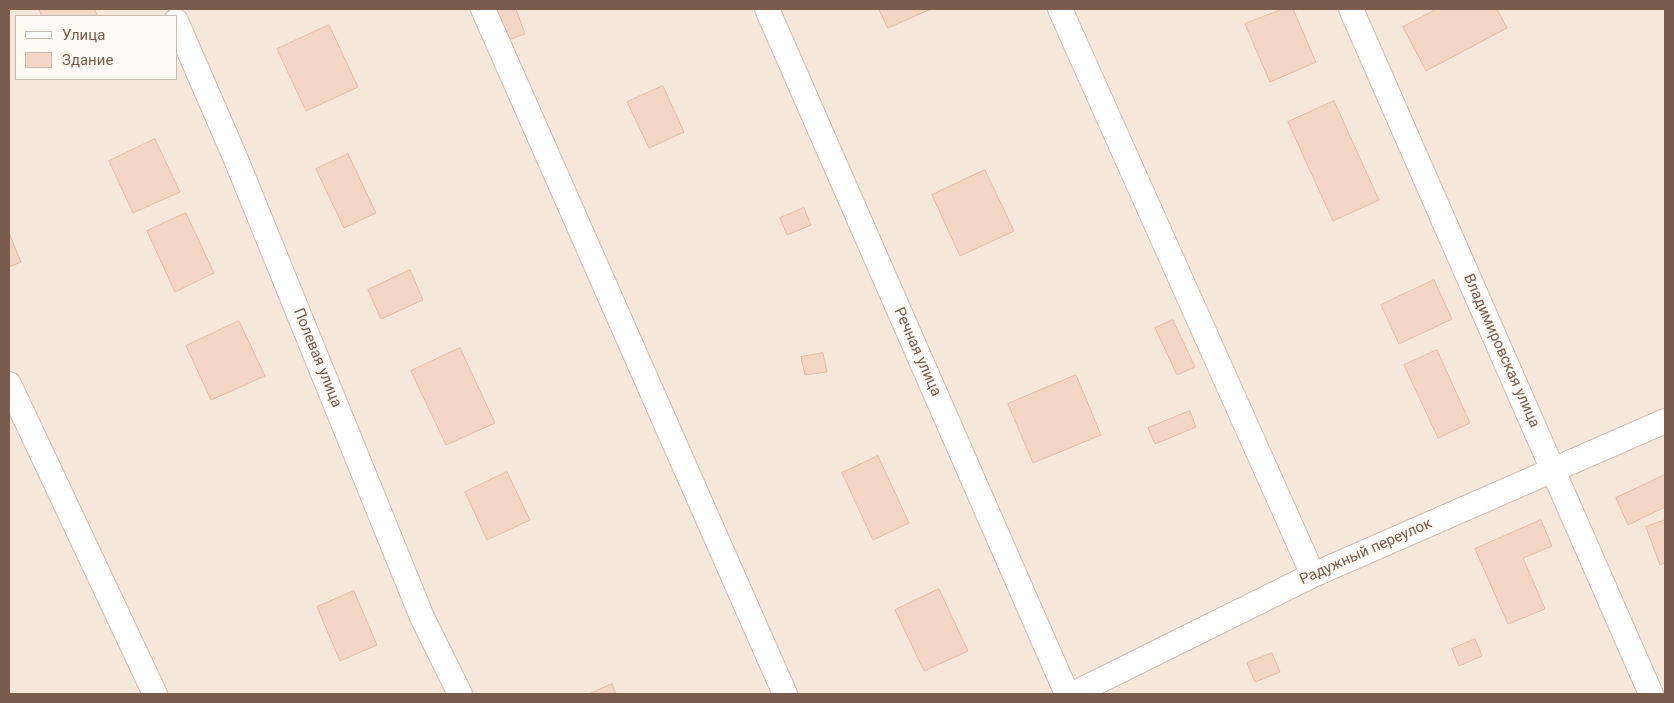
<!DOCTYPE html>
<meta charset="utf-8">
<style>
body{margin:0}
#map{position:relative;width:1674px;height:703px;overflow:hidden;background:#fdf6ec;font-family:Roboto,sans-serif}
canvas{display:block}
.frame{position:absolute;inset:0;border:10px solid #7a5c4d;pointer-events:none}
.legend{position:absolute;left:15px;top:15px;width:162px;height:65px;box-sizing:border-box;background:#fffaf3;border:1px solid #cabbb1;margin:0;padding:6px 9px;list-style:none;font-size:15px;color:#7a5c4d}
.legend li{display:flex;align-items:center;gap:10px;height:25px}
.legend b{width:25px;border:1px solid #cabbb1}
</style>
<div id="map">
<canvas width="1674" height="703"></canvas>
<div class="frame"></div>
<ul class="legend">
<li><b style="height:6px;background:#fff"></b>Улица</li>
<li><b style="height:14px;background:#f3d5c3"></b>Здание</li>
</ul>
</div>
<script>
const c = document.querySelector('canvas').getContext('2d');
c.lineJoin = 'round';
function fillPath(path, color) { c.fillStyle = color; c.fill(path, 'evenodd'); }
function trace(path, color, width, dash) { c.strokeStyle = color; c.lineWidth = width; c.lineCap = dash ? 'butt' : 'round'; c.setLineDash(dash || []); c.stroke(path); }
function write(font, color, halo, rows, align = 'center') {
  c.font = font + ' Roboto,sans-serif'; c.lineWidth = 4.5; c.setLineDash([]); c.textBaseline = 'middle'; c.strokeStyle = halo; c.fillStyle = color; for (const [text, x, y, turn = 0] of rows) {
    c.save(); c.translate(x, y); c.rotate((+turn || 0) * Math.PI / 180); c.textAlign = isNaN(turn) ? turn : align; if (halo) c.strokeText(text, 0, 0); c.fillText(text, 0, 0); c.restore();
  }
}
fillPath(new Path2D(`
 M9,9h1656v685h-1656zM16,16h160v63h-160z`), '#f5e8da');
const building = new Path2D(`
 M41,9h53l4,7h-56l-3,-6z
 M493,9h23l9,25 -20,7z
 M879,9h52l-43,19z
 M1283,9h10l23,53 -46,20 -25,-58z
 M1437,9h60l10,19 -81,43 -23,-44z
 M329,25l29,62 -52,24 -29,-62z
 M663,86l21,46 -35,16 -22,-46z
 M1334,101l45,99 -46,21 -45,-99z
 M155,139l25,53 -47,21 -24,-52z
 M348,154l28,59 -32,15 -28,-59z
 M985,170l29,61 -54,25 -28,-61z
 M804,208l7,17 -24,10 -7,-17z
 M186,213l28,60 -39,19 -28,-61z
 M9,233l12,29 -12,5z
 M410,270l13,30 -42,19 -13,-29z
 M1434,280l18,39 -53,25 -18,-39z
 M1173,320l22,47 -18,8 -22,-47z
 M239,321l26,55 -54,24 -25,-54z
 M460,348l35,75 -49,22 -35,-74z
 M1437,350l33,73 -32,15 -34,-73z
 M823,353l4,19 -22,3 -4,-18z
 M1076,375l25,60 -68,28 -25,-59z
 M1190,411l6,16 -41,17 -7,-16z
 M878,456l31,67 -36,17 -31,-67z
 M507,472l23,48 -43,20 -22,-48z
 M1665,475v32l-37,18 -12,-27z
 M1541,520l11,26 -29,12 22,51 -37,15 -33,-75z
 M1665,520v43l-5,2 -14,-38z
 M939,589l29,62 -44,20 -29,-61z
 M354,591l23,54 -37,16 -23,-54z
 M1475,639l7,17 -23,10 -7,-17z
 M1272,653l8,19 -25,10 -8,-19z
 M612,684l4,10h-27z`);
fillPath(building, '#f3d5c3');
trace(building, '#e6bba3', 1);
const minor = new Path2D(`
 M483,9l302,685
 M767,9l300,685
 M1060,9l253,566
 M1351,9l300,685
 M176,21l59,136 187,460 38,77
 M9,384l146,310
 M1073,694l240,-119 352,-154`);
trace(minor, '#d1beb0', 26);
trace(minor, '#fff', 24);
write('15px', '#7a5c4d', '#fffaf3', [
 ["Владимировская улица",1501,351,66],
 ["Речная улица",917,352,66],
 ["Полевая улица",317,358,68],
 ["Радужный переулок",1366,552,-24]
]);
</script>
